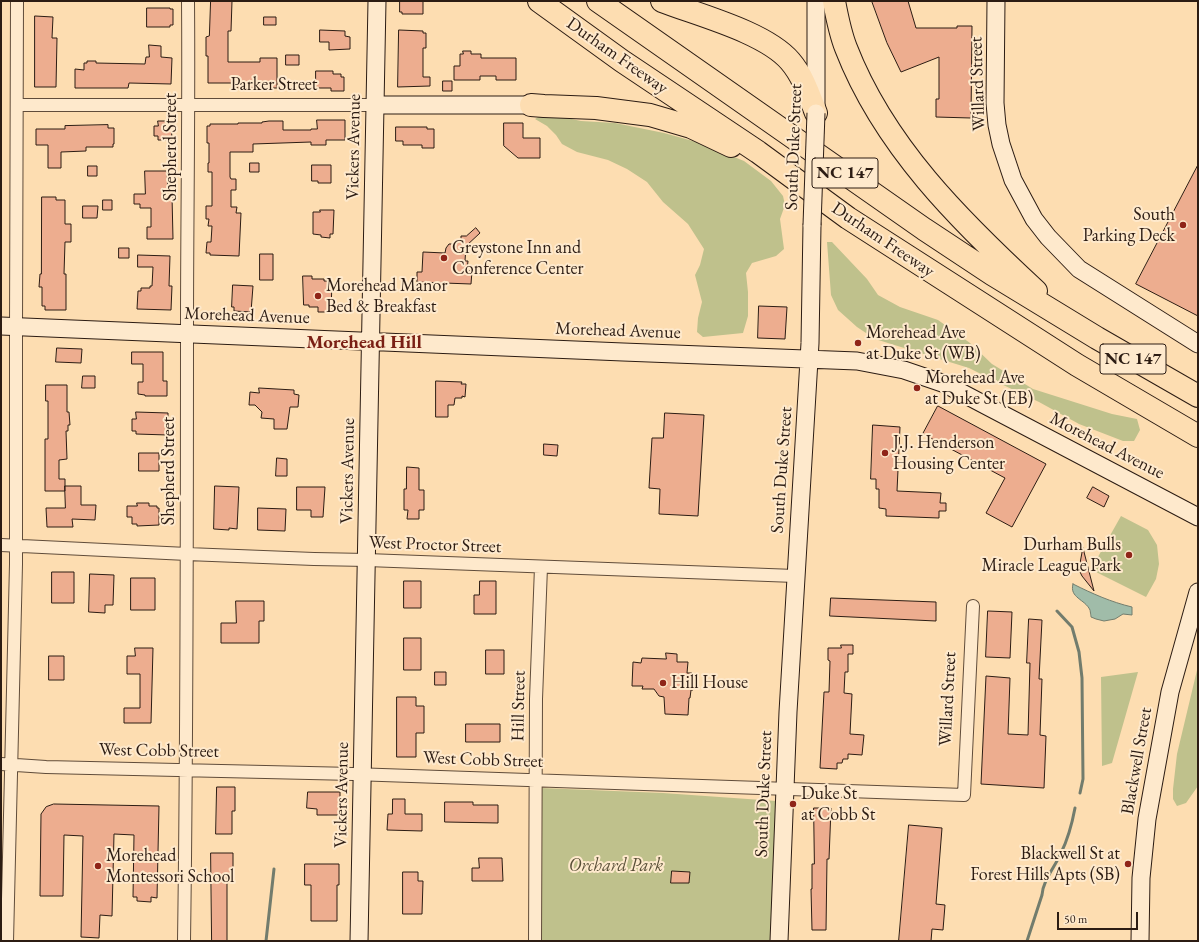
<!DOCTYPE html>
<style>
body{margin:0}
#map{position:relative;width:1199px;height:942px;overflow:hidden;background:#fdddb1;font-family:"EB Garamond",serif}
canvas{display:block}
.frame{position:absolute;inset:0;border:2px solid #2c1c13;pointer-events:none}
.scale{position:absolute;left:1057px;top:912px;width:81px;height:18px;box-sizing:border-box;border:2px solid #2c1c13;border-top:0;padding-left:5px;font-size:12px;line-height:14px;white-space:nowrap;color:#2c1c13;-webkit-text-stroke:3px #fee9cc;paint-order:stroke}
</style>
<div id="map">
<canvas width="1199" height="942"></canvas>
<div class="frame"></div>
<div class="scale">50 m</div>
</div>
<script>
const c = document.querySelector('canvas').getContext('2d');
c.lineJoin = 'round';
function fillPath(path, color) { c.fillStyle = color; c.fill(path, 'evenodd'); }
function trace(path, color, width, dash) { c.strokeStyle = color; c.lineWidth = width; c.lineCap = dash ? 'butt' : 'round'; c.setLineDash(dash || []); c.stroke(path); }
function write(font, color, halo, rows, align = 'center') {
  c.font = font + ' "EB Garamond",serif'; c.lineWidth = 4; c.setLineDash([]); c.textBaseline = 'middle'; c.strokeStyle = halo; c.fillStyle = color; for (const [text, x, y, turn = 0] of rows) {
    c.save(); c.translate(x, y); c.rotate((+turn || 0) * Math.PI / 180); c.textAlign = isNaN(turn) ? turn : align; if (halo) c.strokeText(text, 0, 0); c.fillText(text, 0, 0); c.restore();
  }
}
fillPath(new Path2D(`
 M540,116l22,1 19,4 34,2 49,10 36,10 44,18 27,20 12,15 2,9 -5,14 4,30 -8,7 -24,7 -6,10 2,19v24l-5,17 -40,4 -6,-5 1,-14 4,-16 -7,-27 5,-10 4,-16 -16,-25 -25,-22 -16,-20 -20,-13 -19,-9 -31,-8 -15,-8 -6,-9 -9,-9 -12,-7z
 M827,242h5l35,37 11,16 22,12 38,13 32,23 22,21 41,25 79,25 25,5 3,11 -6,11h-11l-44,-17 -40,-22 -40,-19 -30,-15 -94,-29 -18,-12 -19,-17 -7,-15z
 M1121,516l27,14 9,15 2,19 -3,15 -10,18 -50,-25 -2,-8z
 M1198,666v120l-12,17 -9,3 -4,-7v-10l4,-35z
 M1138,672l-26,91 -10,3 -1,-89z
 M541,788l122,5 113,8 -5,140h-230z`), '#bfc18c');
const water = new Path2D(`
 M1073,584c20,10 38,18 59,23v8l-9,-1 -8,5 -11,2 -8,-2 -5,-2c0,-1 -1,-7 -1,-7 -5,-11 -21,-12 -17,-26z`);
fillPath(water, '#a0bca9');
trace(water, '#727c6d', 1);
trace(new Path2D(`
 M1057,611l15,16 7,25 3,26 1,101 -3,14
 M266,941l8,-72
 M1027,941l15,-46c1,-15 13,-28 19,-42 7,-14 11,-29 14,-45`), '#727c6d', 3);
const building = new Path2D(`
 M211,1h21l-1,30h-3v31h32v-4h17v30h-40v-5h-29v-27h-2v-19l3,-1z
 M400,1h23v13h-21v-2h-2z
 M872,1h36l8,27h41v-2h15l-1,92 -35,-1v-18h3v-42l-38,15 -14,-29z
 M147,8h23v1h3v16h-3v2h-23z
 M35,16l18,1 -1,21h5l-1,49h-21z
 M264,17h12v8h-12z
 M320,30l25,1v5l5,1v12l-21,1v-8h-9z
 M399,30l24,1v2h3v15h-3v29h7v9l-32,1z
 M149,45l12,1v11l11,1 -1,26 -42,-1 -1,5h-53v-19l9,1v-7h3v-2h9v2l49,1 1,-7h3z
 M463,51h8v3h10v4h35v22h-20v-4h-16v4h-26v-14h6v-12h3z
 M286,55h13v10h-13z
 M316,71h17v3h8v3h3v14h-13v-3h-15z
 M443,81h9v10h-9z
 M317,120h28v20h-19v5h-15v-3l-58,2v8h-23v25l1,2h5v11h-5v17h6l-1,6h5l-2,43 -29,-1v-2h-4l1,-11h4l1,-16h-4l1,-7h-3v-13h6v-34h-4v-9h1v-20h-2v-17h3v-2h28v-1h24v-1l7,-1h14v9h28v-1h6z
 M158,121h13l1,19h-14v-4h-4v-10h4z
 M504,123h19v15h17v20h-22l-14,-12z
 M108,125v3h6v16h-1v3h-27v4l-25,1v16h-13v-23h-12v-16h29v-3z
 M396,127h31v2h7v19h-12v-3h-19v-4h-7z
 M250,163h9v9h-9z
 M312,165h19v18h-13v-2h-6z
 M1198,165v151l-62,-32z
 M88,166h9v10h-9z
 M145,171h22l1,23v2h4l1,43h-26v-12h4v-19h-11v-4h-6v-10h11z
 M42,197h14v3h9v24h6v18h-6l-1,32h2v36h-21v-4h-3v-19h-3l1,-13h1z
 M103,200h9v10h-9z
 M83,206h15l-1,12h-14z
 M320,210h14l-1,24h-3v4l-9,-1v-2l-8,-1v-22h7z
 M476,228l4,5 -14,13 -1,15h3l-1,9 5,1 -1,13 -54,-2v-10h5l1,-20 22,1 1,-5 3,-4h7l5,-4v-4h5z
 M119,248h10v10h-10z
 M260,254h13v26h-13z
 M138,255l32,1 -1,30h3l-1,24 -34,-1 1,-18h3v-3h9v-2h2l1,-19h-15z
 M303,276h9v3h12v2h8l-1,31h-13v-5h-9v-2h-5z
 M233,285l20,1 -2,26 -17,-1v-4h-2z
 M759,306l28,1 -2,32 -27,-1z
 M57,348l25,1 -1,14 -25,-1z
 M132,352h31v29h4v15h-22v-1l-7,-1v-12h5v-18h-11z
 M83,376h12v12h-13z
 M436,381l26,1 -1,2h5l-1,13 -3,-1v2h-7l-1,7h-6v12h-12z
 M46,385h21v27h2l1,13h-2v6h-2l1,28 -8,1v19h6v12h-20v-52h3v-38h-2z
 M259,388l35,2v4l5,1 -1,12h-8l-3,22h-13v-10l-13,-1 1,-6 -7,-7h-6l1,-13 9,1z
 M938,406l108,58 -34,63 -26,-14 19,-35 -82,-44z
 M136,412l32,1v22l-32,-1v-3h-4v-12h4z
 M665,413l39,2 -6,101 -39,-2 1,-25 -11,-1 3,-50h11z
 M873,425l27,2 -3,64 44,2 -1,10h6v8h-7v7l-53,-2v-7l-7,-1v-19h-3v-10h-5z
 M544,444l14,1 -1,11 -13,-1z
 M139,453h20v18h-20z
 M277,458l10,1v17h-11z
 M407,467l12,1v22h5v20h-5v9h-12l1,-9h-4v-21h2z
 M65,486h16v19h15l-1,15 -23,-1 1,8h-26l-1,-19h19z
 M215,486l24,1 -2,42 -8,-1v2l-15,-1z
 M297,487h28l-2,30h-12v-7h-14z
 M1093,487l16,9 -5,11 -17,-9z
 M137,503h12v3h8v2h2v17l-22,1v-2h-5v-7h-5v-11h10z
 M258,508l28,1 -1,22 -27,-1z
 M1083,548l11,43 -12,-15 -3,-6z
 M52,572h22v31h-22z
 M90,574l24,1 -1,30h-8v8l-16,-1z
 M131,578h24v32h-24z
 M404,581h17v27h-17z
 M480,581h16v33h-22v-19h5z
 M831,598l105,4v19l-106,-5z
 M236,601h28v20h-5v22h-38v-20h15z
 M988,611l24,1 -2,46 -24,-1z
 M1029,619l13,1 -3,59h3l-2,56 6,1 -2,52 -63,-4 5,-108 24,2 -2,56 20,1 2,-72h-3z
 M404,638h17v32h-17z
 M841,645h12v9h-5v18h-3l-1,21 8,1 -2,40 14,1 -2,20 -14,-1v5h-5l-1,4h-5v6l-17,-1 4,-76h5l1,-31 -2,-1v-12h13z
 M135,648h18l-2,75h-27v-15h16v-34h-13v-18h8z
 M486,650h18v24h-18z
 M666,653l11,1v8h11l-1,11h5l-1,7h3l-1,10h-2l-1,8h-1l-1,17 -23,-1 -1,-17 -5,-1 -5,-7h-12l1,-3h-11l1,-24 8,1 1,-5 24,1z
 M49,656h15v24h-15z
 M435,672h11v13h-11z
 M397,697h19v9h8v27h-8v24h-19z
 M466,724h34v18h-34z
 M217,787h18v24h-3v23h-16z
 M308,792h32v23h-23v-6l-10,-1z
 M393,799h12v15h17v17l-35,-1 1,-16h4z
 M445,802h28v3h25v18l-53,-1z
 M54,804l105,2 -2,92 -6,-1v5l-14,-1v-4h-4l1,-62 -20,-1 -2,82 -12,-1 -1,23 -18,-1 2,-101 -19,-1 -1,61h-23l1,-82 5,-7z
 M814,808h17l-2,51h-2l-1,71h-14l-1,-41h1v-25h2z
 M909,825l33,3 -6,76 9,1 -2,25 -11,-1 -1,12h-32z
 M211,853h22v21h-6v67h-15z
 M479,858h23l1,23h-31v-13h7z
 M305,864h34v21h-2v36h-26v-36h-6z
 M672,871l18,1 -1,11h-18z
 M403,872h15v9h5l-1,33h-19z`);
fillPath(building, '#edad8f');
trace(building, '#2c1c13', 1);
const street = new Path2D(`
 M17,105h358
 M1,545l186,9 127,5 53,1 428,16
 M1,764l45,3 307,7 611,21 9,-189
 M7,941l9,-377v-238l1,-325
 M184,941c3,-205 3,-409 3,-614 0,-109 2,-217 1,-326
 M535,941l1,-242 5,-132`);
const secondary = new Path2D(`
 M996,1l-1,102 2,22 4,19 12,36 21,39 14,18 31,32 119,75
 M375,105h156
 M816,107v-106
 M1,326l622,26 234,9 47,9 41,14 253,133
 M359,941l18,-940
 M779,941l9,-229 22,-369 2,-118
 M1140,941l1,-63 6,-59 23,-127 28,-100`);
const highway = new Path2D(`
 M539,1l83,60 136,91 90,66 229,147 121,71
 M598,1l326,228 68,45 105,64 101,58
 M662,1c36,14 103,31 128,60 13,15 19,34 26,52
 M834,1c3,16 6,32 12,47 38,98 114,173 190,243
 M531,105l13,1 52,2 54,7 41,12 40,19`);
trace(street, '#604c3a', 14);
trace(secondary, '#2c1c13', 19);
trace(highway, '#2c1c13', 24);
trace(street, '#fee9cc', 12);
trace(secondary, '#fee9cc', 17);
trace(highway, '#fdddb1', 22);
const secondaryBridge = new Path2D(`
 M812,225l4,-112`);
trace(secondaryBridge, '#2c1c13', 19, []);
trace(secondaryBridge, '#fee9cc', 17);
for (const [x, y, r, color] of [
 [1183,225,4,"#8f2418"],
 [444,258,4,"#8f2418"],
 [318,296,4,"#8f2418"],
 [858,343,4,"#8f2418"],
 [917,388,4,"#8f2418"],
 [885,453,4,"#8f2418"],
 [1129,555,4,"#8f2418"],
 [663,683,4,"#8f2418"],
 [793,804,4,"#8f2418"],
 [1128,864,4,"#8f2418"],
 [98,866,4,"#8f2418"]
]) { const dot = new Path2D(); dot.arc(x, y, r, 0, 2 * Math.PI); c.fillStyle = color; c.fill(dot); trace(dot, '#fee9cc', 1.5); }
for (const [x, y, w] of [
 [845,173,66],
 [1133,359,66]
]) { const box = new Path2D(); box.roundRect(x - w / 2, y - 15, w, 30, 3); c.fillStyle = '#fee9cc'; c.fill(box); trace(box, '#2c1c13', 1); }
write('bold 17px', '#2c1c13', null, [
 ["NC 147",845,173],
 ["NC 147",1133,359]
]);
write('18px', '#2c1c13', '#fee9cc', [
 ["Durham Freeway",617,56,35],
 ["Willard Street",978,84,-92],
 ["Parker Street",274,85],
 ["Shepherd Street",171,147,-90],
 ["Vickers Avenue",354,147,-89],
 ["South Duke Street",794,147,-88],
 ["Durham Freeway",883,240,34],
 ["Morehead Avenue",247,316,2],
 ["Morehead Avenue",618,331,2],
 ["Morehead Avenue",1107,446,27],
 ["South Duke Street",782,470,-86],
 ["Shepherd Street",169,471,-90],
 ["Vickers Avenue",348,471,-89],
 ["West Proctor Street",435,545,2],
 ["Willard Street",948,699,-87],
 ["Hill Street",519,706,-89],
 ["West Cobb Street",159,751,1],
 ["West Cobb Street",483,760,2],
 ["Blackwell Street",1137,761,-80],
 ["South Duke Street",764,794,-88],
 ["Vickers Avenue",342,795,-89]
]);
write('18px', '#2c1c13', '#fee9cc', [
 ["South",1175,215,"right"],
 ["Parking Deck",1175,236,"right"],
 ["Greystone Inn and",452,248],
 ["Conference Center",452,269],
 ["Morehead Manor",326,286],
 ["Bed & Breakfast",326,307],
 ["Morehead Ave",866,333],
 ["at Duke St (WB)",866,354],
 ["Morehead Ave",925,378],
 ["at Duke St (EB)",925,399],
 ["J.J. Henderson",893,443],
 ["Housing Center",893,464],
 ["Durham Bulls",1121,545,"right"],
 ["Miracle League Park",1121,566,"right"],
 ["Hill House",671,683],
 ["Duke St",801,794],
 ["at Cobb St",801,815],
 ["Blackwell St at",1120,854,"right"],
 ["Forest Hills Apts (SB)",1120,875,"right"],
 ["Morehead",106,856],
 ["Montessori School",106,877]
], 'left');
write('italic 18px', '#584e37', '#fee9cc', [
 ["Orchard Park",616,866]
]);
write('bold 19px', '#7a1f14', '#fee9cc', [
 ["Morehead Hill",364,343]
]);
</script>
